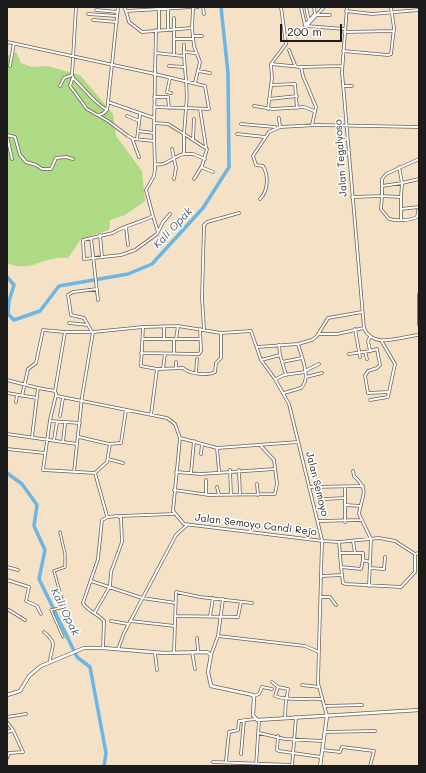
<!DOCTYPE html>
<style>
body{margin:0}
#map{position:relative;width:426px;height:773px;overflow:hidden;background:#f4e1c6;font-family:Mali,sans-serif}
canvas{display:block}
.frame{position:absolute;inset:0;border:8px solid #1c1c1c;pointer-events:none}
.scale{position:absolute;left:280px;top:24px;width:62px;height:18px;box-sizing:border-box;border:2px solid #1c1c1c;border-top:0;padding-left:5px;font-size:12px;line-height:14px;white-space:nowrap;color:#1c1c1c;-webkit-text-stroke:3px #fff;paint-order:stroke}
</style>
<div id="map">
<canvas width="426" height="773"></canvas>
<div class="frame"></div>
<div class="scale">200 m</div>
</div>
<script>
const c = document.querySelector('canvas').getContext('2d');
c.lineJoin = 'round';
function fillPath(path, color) { c.fillStyle = color; c.fill(path, 'evenodd'); }
function trace(path, color, width, dash) { c.strokeStyle = color; c.lineWidth = width; c.lineCap = dash ? 'butt' : 'round'; c.setLineDash(dash || []); c.stroke(path); }
function write(font, color, halo, rows, align = 'center') {
  c.font = font + ' Mali,sans-serif'; c.lineWidth = 3; c.setLineDash([]); c.textBaseline = 'middle'; c.strokeStyle = halo; c.fillStyle = color; for (const [text, x, y, turn = 0] of rows) {
    c.save(); c.translate(x, y); c.rotate((+turn || 0) * Math.PI / 180); c.textAlign = isNaN(turn) ? turn : align; if (halo) c.strokeText(text, 0, 0); c.fillText(text, 0, 0); c.restore();
  }
}
fillPath(new Path2D(`
 M16,52l5,11 11,4 15,-1 33,9 33,39 3,22 26,35 3,30 -20,14 -15,5 -1,10 -28,9 -13,19c-22,-4 -37,16 -61,5v-207z`), '#aed985');
trace(new Path2D(`
 M7,277l7,8 -5,16 -1,13 6,6 26,-9 19,-25 69,-12 24,-10 51,-56 26,-41 -1,-94 -7,-66
 M7,473l15,11 15,21 -3,21 11,24 -6,29 38,78 13,10 16,86 -2,13`), '#6bb6e4', 3.5);
const pedestrian = new Path2D(`
 M60,532l5,22v13l-11,4 10,36 -13,3 12,27`);
const minor = new Path2D(`
 M124,7l2,4 67,-4
 M203,7l1,7
 M301,7l4,18
 M306,7l3,14
 M314,7l1,8
 M347,7l-5,65 22,256c9,22 37,8 55,7
 M168,9v20
 M96,10l22,2
 M159,10v20
 M126,11l3,11 13,10 50,-4 1,-20 5,-1
 M346,11l26,3 47,-4
 M88,14l29,2
 M317,15h13
 M174,18v37
 M93,20l24,2
 M305,25l10,-11
 M306,26l39,3
 M192,28l2,18 6,16 -5,21
 M344,32l50,-1
 M193,36h9
 M297,36l27,-29
 M175,39h18
 M7,42l148,32 1,-44
 M289,50l6,15
 M343,51l45,4 3,-1 3,-26 -3,-21
 M184,52l12,1
 M156,53l27,3
 M271,64l30,3 2,9 13,31 -4,18
 M271,64l15,-20 -5,-37
 M10,66l4,-23
 M169,66l16,1
 M301,67l41,-1
 M198,71l12,2
 M73,77l-3,9 17,23 21,12 20,15 6,3 20,2
 M73,78c13,12 19,23 34,32
 M170,78l-3,14 4,1
 M271,85l24,-1 2,24
 M60,86l4,-8 8,-3 4,-68
 M343,86h9
 M154,97h14l1,11
 M269,99l28,-3
 M108,102l10,-95
 M254,106l19,3 31,-2 10,4
 M154,107l32,1c3,-20 -3,-42 -2,-63
 M200,109l6,38
 M268,109l4,-31 -1,-13
 M99,115c7,-1 9,-6 9,-13l46,16
 M127,116l12,5
 M279,118l1,9
 M154,123l14,1 16,10v20c-11,2 -18,13 -29,10
 M241,124l34,3
 M138,131l16,2
 M237,134l28,3
 M7,135l8,2 5,18 6,7 10,3 6,4h9l5,-11 10,-1 7,2
 M7,136l5,23
 M132,138l7,19
 M137,139l3,-24
 M193,140l1,-21
 M172,149l4,19 -2,11
 M184,154h9l12,5
 M201,167l12,5
 M399,167l3,16 17,-4
 M382,186l20,-3 -1,14 -19,-1 -1,13 8,10c8,2 20,2 28,-2l2,-10
 M352,197l30,-1v-17l4,-5 33,-15
 M260,199c8,-8 9,-23 3,-33l-7,-1 -3,-9 16,-24 11,-5 37,-2 102,2
 M401,209l18,-2
 M170,214l-7,8 -6,12 -22,16 -14,5 -37,4 -1,-19 30,-7c7,-6 29,-11 40,-17l-7,-26 8,-14 1,-7 -1,-36 1,-59 50,12 4,23 -23,-1 -2,26 23,15 -5,17 -8,13
 M153,216l5,16
 M401,220v-22
 M126,227l2,18
 M100,235l2,22
 M91,238l7,62
 M419,294v31
 M69,323l19,2 4,7
 M88,325l-4,-7 -13,-3 -3,-20 5,-3 24,-3
 M164,326v13
 M143,327l-2,39 16,3 26,-1c6,6 25,8 32,4l1,-9 5,-5v-25
 M204,329l-2,-31 2,-73 3,-3 32,-9
 M355,329l5,28
 M65,332l-10,59 2,5 110,22 8,6 5,14 -7,73 11,13 139,17 16,1 40,-4 16,3 20,13 4,-1
 M320,334h17l27,-6
 M370,337l-2,4 2,10 7,-2 3,16 -3,3 -9,3 -3,5 3,17 20,-1
 M143,339h57
 M176,339l2,-13
 M298,344l14,-4 5,-4 11,-18 34,-6
 M279,345l1,10
 M257,347l41,-3c3,12 14,34 3,44l-17,5
 M365,352l2,7
 M141,353l58,1 2,-3 -1,-22
 M174,354v-15
 M349,354l21,-3
 M261,360l19,-5 6,20
 M282,362l20,-4
 M163,368l2,-14
 M176,368v-6
 M305,371l14,-7
 M196,373l1,-14
 M306,377l16,-4
 M276,379l8,-4 21,-3
 M7,380l31,8 -6,49
 M38,388l17,3
 M7,393l30,5
 M56,395l-6,25 -7,50 52,3 12,43 1,1 10,-1 3,2 1,24 -11,30 -1,14 -15,26
 M22,396l6,-27 8,-6 7,-33 22,2h25
 M370,400l18,-3 7,-33 -13,-22
 M16,402l1,-7
 M151,415l6,-46
 M60,416l3,-18
 M50,421l30,2
 M7,434l70,10
 M79,437l30,7 12,-1 5,-33
 M180,438l37,10 81,-6
 M54,440l3,-18
 M63,442l2,-18
 M217,448l2,23
 M7,449l38,4
 M201,454l1,-10
 M108,459l15,4
 M230,470l1,25
 M239,470l1,25
 M353,471l1,5c17,16 7,19 5,38l12,25 -2,47
 M74,472l8,-75 11,-65 50,-5 35,-1 43,7 30,-2 10,29 14,19 14,25 33,136 -4,143 9,33
 M176,472l25,2 74,-5
 M95,473l12,-11 3,-18
 M191,473l3,-32
 M206,480v14
 M257,484l1,11
 M217,487l2,8
 M310,487l53,-1
 M345,487v35
 M174,490l35,5 66,-1 2,-10 -3,-24 -13,-14
 M324,499l21,-1
 M346,505l15,1
 M120,516l53,-2
 M319,521l42,-1
 M353,541l2,12
 M339,542l2,25 20,2 2,-9 7,2
 M341,553h22v7
 M7,567l11,3
 M341,567l1,8
 M370,568l14,1 1,-12
 M322,576l20,-1 1,8 3,1 55,3 14,-15v-18
 M7,580l22,7 -3,14 11,5 4,8
 M91,581l51,17 34,5
 M321,597h9l6,8
 M7,609l18,11
 M175,616l63,1 3,-15
 M210,616l3,-18
 M111,621l17,3
 M130,621l45,5
 M44,632c15,13 7,13 6,29
 M218,636l87,10 14,6
 M197,638l1,13
 M103,648l1,-27c-6,-7 -18,-11 -21,-18l15,-44 4,-39 6,-3
 M118,649l6,-16 52,-98 11,-10
 M192,652l3,17
 M155,653l2,17
 M174,653l2,-61 24,5 52,6
 M211,655l7,-19 5,-37
 M272,682l6,5
 M302,685l17,2
 M254,696l5,-2 3,-7 10,2
 M324,706l38,-1
 M7,717l19,-3
 M285,718c0,-10 1,-19 3,-29l-10,-2 -3,9c10,5 34,2 46,3
 M7,722l6,8 10,22 -14,1 -2,5
 M7,732l6,-2
 M325,732l50,-1
 M259,733l26,6 38,2
 M278,736l-1,14 2,1 42,6
 M322,750l18,2 2,-5 32,4 -4,15
 M241,754l3,-34
 M226,761l3,-29 9,-2 1,-9 16,-2
 M213,762l79,3
 M256,766l3,-46
 M292,766l4,-49`);
const tertiary = new Path2D(`
 M7,695l13,-4 9,-15 12,-10 43,-18h19l61,5 43,-1 4,3 -3,17 3,14 42,9 1,3 -1,17 4,5 162,-10
 M320,766l7,-50`);
trace(pedestrian, '#686158', 3);
trace(minor, '#686158', 3.5);
trace(tertiary, '#686158', 4);
trace(pedestrian, '#fff', 1.5);
trace(minor, '#fff', 2);
trace(tertiary, '#fff', 2.5);
write('10px', '#1c1c1c', '#fff', [
 ["Jalan Tegalyoso",341,158,-94],
 ["Jalan Semoyo",317,484,76],
 ["Jalan Semoyo Candi Rejo",256,525,7]
]);
write('italic 11px', '#406176', '#fff', [
 ["Kali Opak",173,228,-47],
 ["Kali Opak",65,612,64]
]);
</script>
